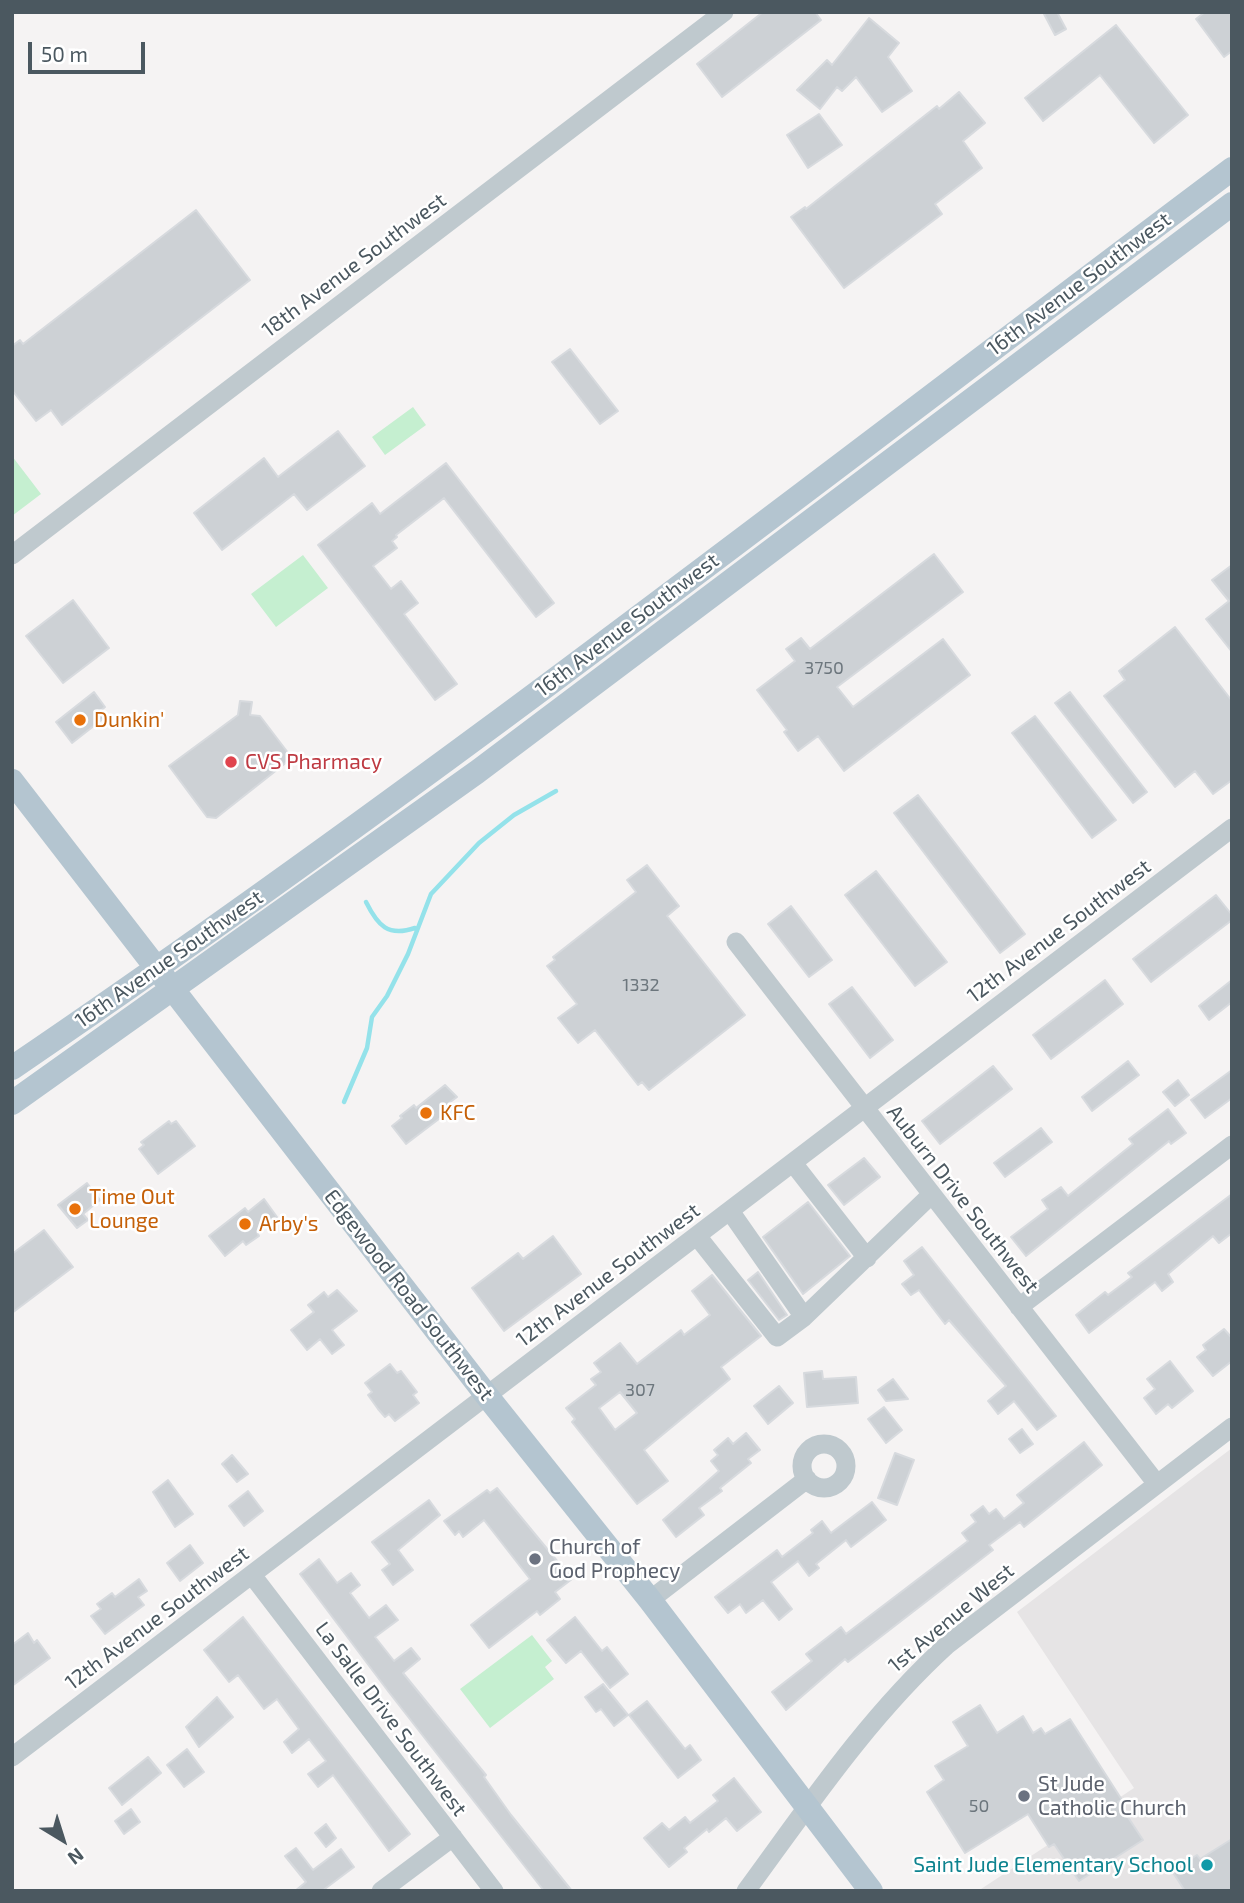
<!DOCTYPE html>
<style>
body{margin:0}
#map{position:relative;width:1244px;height:1903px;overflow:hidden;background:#f5f3f3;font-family:"Exo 2",sans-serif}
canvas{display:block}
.frame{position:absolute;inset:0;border:14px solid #4b5860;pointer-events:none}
.north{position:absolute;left:28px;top:1805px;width:70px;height:70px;-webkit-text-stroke:5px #fff;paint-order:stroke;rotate:142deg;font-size:19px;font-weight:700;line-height:28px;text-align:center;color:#4b5860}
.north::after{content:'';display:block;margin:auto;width:24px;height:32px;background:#4b5860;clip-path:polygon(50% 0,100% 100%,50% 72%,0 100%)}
.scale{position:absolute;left:28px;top:42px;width:117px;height:32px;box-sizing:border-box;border:4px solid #4b5860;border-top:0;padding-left:9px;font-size:21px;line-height:24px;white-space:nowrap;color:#4b5860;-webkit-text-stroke:5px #fff;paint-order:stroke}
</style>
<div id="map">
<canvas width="1244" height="1903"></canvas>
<div class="frame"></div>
<div class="north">N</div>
<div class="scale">50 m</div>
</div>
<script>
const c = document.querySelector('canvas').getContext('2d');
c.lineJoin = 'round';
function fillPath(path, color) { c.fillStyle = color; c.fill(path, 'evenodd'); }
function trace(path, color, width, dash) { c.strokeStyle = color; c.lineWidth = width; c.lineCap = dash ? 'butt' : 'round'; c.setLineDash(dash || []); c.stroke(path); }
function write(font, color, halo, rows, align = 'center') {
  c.font = font + ' "Exo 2",sans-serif'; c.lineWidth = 5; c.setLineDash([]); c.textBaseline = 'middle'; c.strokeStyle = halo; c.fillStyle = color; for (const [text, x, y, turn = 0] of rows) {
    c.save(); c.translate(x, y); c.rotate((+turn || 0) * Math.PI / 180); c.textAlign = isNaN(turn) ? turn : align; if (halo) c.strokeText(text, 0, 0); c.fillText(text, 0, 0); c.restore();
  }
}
fillPath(new Path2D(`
 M1232,1448v443h-254l156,-103 -117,-176z`), '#e6e4e5');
fillPath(new Path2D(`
 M413,407l13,18 -41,30 -13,-18z
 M12,456l29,38 -29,22z
 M303,555l25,33 -52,39 -25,-33z
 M532,1635l20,26 -7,6 9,12 -64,49 -30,-39z`), '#c5efd0');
trace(new Path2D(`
 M366,902c12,24 22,35 49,26
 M344,1102l23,-54 5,-31 15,-21 21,-42 23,-60 48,-51 35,-28 42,-24`), '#94e2ea', 4.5);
const building = new Path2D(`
 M763,12h52l6,8 -99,77 -25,-33z
 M1043,12h14l9,17 -11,6z
 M1205,12h27v39l-8,6 -28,-38z
 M869,18l30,25 -11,14 24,34 -30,21 -26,-35 -14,14 -5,-4 -17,22 -23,-19 30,-30 5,5z
 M1116,25l72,90 -34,28 -54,-68 -57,46 -18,-23z
 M959,92l26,31 -22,18 19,27 -47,36 7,10 -98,74 -53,-71 14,-10 1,2 131,-103 2,3z
 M819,114l23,31 -34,23 -21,-33z
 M196,210l54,70 -188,145 -11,-15 -15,11 -24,-31v-44l8,-6 3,4z
 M570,349l48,62 -18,13 -48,-62z
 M338,431l27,35 -58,44 -13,-16 -72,56 -28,-37 70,-55 14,19z
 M446,463l108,140 -18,14 -92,-119 -48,37 1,2 -5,4 5,7 -24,18 18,23 10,-8 17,22 -14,11 53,70 -22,16 -117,-155 54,-42 8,11z
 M934,554l29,38 -126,95 16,20 90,-68 27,36 -126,96 -26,-35 -20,15 -14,-19 3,-2 -30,-40 38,-29 -9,-12 15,-11 9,11z
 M1232,565v87l-26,-33 23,-18 -17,-21z
 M73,600l36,48 -46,35 -37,-47z
 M1175,627l57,74v79l-19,14 -18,-23 -20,16 -71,-91 21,-16 -6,-9z
 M94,692l11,15 -6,5 5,6 -32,25 -16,-21z
 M1070,692l77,100 -14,11 -78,-100z
 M240,701l12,1 -2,13 10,1 32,42 -76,60 -9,-1 -38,-51 69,-51z
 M1035,716l81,104 -24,18 -80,-105z
 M918,795l107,139 -25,19 -106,-140z
 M647,865l32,41 -12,10 78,99 -96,75 -7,-8 -4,3 -43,-55 -17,13 -20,-25 19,-14 -30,-38 8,-6 -2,-3 83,-65 -9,-12z
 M876,871l71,91 -32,24 -70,-91z
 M1216,895l16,20v5l-81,62 -18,-23z
 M791,906l41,54 -23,17 -41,-53z
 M1105,980l18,24 -72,55 -18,-24z
 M1232,980v22l-23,18 -10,-14z
 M852,987l41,53 -23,18 -41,-54z
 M1128,1061l11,14 -47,36 -10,-14z
 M993,1066l19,23 -72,55 -18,-23z
 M1232,1070v28l-27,20 -14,-18z
 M1178,1080l11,15 -14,11 -12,-14z
 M445,1085l12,12 -8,6 3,6 -46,35 -14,-18 10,-8 -2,-2 14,-11 2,3z
 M1168,1109l18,24 -15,11 -2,-3 -143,115 -15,-19 37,-28 -6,-9 19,-13 7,9 65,-52 -4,-5z
 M169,1121l2,3 5,-3 19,25 -37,28 -19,-25 5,-4 -3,-3z
 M1041,1128l11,14 -47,35 -11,-14z
 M864,1158l16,19 -36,28 -16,-20z
 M87,1183l13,17 -17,14 5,6 -11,8 -19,-23z
 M1232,1194v39l-13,10 -6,-7 -45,38 5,8 -11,9 -7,-9 -66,51 -13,-18 29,-23 3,3 24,-18 -4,-4z
 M264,1199l13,18 -20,15 2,4 -13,9 -3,-4 -18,15 -16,-20 36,-28 3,4z
 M808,1202l42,54 -47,38 -40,-57z
 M44,1230l29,37 -61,46v-59z
 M553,1236l28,38 -77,57 -32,-43 46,-35 5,6z
 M922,1247l134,169 -19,14 -23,-29 -16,13 -10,-13 18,-15 -57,-66 -4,4 -26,-34 -8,5 -9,-11 12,-9 -10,-14z
 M758,1272l29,43 -8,5 -31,-40z
 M712,1275l49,61 -40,31 9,12 -86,71 24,31 -31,23 -65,-82 3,-3 -9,-11 30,-23 -5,-6 10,-7 -7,-9 26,-20 17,21 44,-34 3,5 26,-20 -18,-24zM620,1392l17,21 -22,17 -16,-22z
 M337,1290l20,21 -25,19 12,15 -12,9 -12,-15 -13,11 -16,-20 23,-18 -6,-7 16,-13 4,5z
 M1224,1329l8,9v23l-19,15 -16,-19 9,-7 -3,-5z
 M1170,1361l23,30 -21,17 -4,-4 -12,10 -12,-16 11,-9 -8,-10z
 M390,1364l7,9 4,-2 16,21 -4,3 6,8 -24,18 -6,-7 -4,3 -7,-8 -10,-14 4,-3 -7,-9z
 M822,1371l1,8 33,-2 2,26 -51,4 -3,-34z
 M893,1379l15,20 -22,2 -8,-11z
 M779,1386l14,17 -25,21 -14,-18z
 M884,1407l18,23 -16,13 -18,-24z
 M1022,1429l11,15 -13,9 -11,-14z
 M746,1433l14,17 -12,9 3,4 -31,25 2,3 -23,17 5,7 -28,22 -13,-17 56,-49 -8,-10 7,-6 -4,-5 14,-12 5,6z
 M1084,1442l18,23 -78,62 -4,-5 -31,23 4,5 -145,112 -3,-3 -59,51 -14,-18 40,-31 -6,-7 35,-27 5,7 122,-93 -6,-8 14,-11 -5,-7 12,-9 6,8 7,-5 8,10 20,-16 -7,-8z
 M895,1453l19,7 -17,45 -19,-7z
 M232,1455l16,19 -11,8 -15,-18z
 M168,1480l25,34 -18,13 -22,-35z
 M497,1488l75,91 -17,13 5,7 -20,16 -3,-4 -48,37 -18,-23 59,-46 -46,-59 -21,17 -4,-6 -4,4 -11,-14 43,-31 3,3z
 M248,1491l15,20 -19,15 -15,-20z
 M429,1500l11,15 -42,35 15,20 -20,15 -11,-15 8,-6 -18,-22z
 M872,1502l14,18 -35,27 -5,-7 -30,24 3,4 -10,8 -11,-15 -27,21 21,27 -13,11 -16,-20 -17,13 -6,-9 -12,9 -13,-16 62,-47 5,7 31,-24 -2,-3 11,-9 9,12z
 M190,1545l13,18 -23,18 -13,-18z
 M319,1559l18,24 14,-10 9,12 -10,8 19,25 17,-13 12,15 -23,17 19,24 17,-13 9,11 -17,14 83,102 -2,2 27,38 61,76h-28l-156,-200 -88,-117z
 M139,1579l8,12 -9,6 6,8 -39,29 -14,-18 10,-7 -4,-5 15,-11 3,4z
 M243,1617l167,217 -21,17 -56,-76 -15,12 -10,-13 18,-13 -17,-22 -17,14 -8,-11 15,-13 -22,-30 -13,10 -26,-34 -9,7 -25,-32z
 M575,1617l27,34 5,-4 21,27 -18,14 -29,-37 -15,12 -19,-23z
 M28,1633l6,10 3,-3 13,18 -38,28v-41z
 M603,1684l25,31 -14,11 -13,-17 -5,3 -11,-15z
 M217,1697l16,20 -34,30 -13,-20z
 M647,1701l38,48 5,-4 11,15 -23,18 -49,-63z
 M980,1705l17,28 26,-17 10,17 8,-5 4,6 25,-15 52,81 -4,2 25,38 -64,41 -25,-37 -5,3 -21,-33 -63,39 -38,-61 17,-12 -9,-14 33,-20 -15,-24z
 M187,1749l17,23 -20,15 -17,-22z
 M148,1757l13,16 -39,32 -13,-17z
 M734,1778l27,34 -24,19 -11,-13 -17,14 -2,-3 -23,19 3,4 -18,15 -25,-29 18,-15 7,7 16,-13 5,6 28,-22 -5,-6z
 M131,1809l9,13 -16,12 -9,-13z
 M326,1824l10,14 -10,9 -11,-14z
 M1232,1839v52h-47l-13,-20 25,-16 3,4z
 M296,1848l17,22 28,-21 13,18 -32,24h-27l11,-9 -21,-26z`);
fillPath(building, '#cdd1d5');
trace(building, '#d7dade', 2);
trace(new Path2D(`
 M12,555l712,-543
 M736,942l421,542
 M793,1163l74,95
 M730,1211l74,106 127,-122
 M697,1236l80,101 27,-20
 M1019,1307l213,-162
 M802 1466a22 22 0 1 1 44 0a22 22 0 1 1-44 0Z
 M252,1575l242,316
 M650,1600l157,-121
 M12,1757l1220,-929
 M381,1891l72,-54
 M746,1891c63,-86 122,-174 201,-246l285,-218`), '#bfc9ce', 19);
trace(new Path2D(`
 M12,781l475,615 163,204 221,291
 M12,1068c418,-284 816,-596 1220,-899
 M12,1103l465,-331 755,-568`), '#b4c5d0', 24);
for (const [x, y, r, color] of [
 [80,720,7,"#e8710a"],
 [231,762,7,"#e0444e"],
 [426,1113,7,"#e8710a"],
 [75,1209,7,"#e8710a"],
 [245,1224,7,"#e8710a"],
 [535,1559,7,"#6b7280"],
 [1024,1796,7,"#6b7280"],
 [1207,1865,7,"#0f9aa8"]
]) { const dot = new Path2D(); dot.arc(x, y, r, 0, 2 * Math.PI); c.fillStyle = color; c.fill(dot); trace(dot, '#fff', 2.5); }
write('18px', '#6c767d', null, [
 ["3750",824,668],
 ["1332",641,985],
 ["307",640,1390],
 ["50",979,1806]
]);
write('21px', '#4b5860', '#fff', [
 ["18th Avenue Southwest",354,265,-37],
 ["16th Avenue Southwest",1079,284,-37],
 ["16th Avenue Southwest",627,625,-37],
 ["12th Avenue Southwest",1059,931,-37],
 ["16th Avenue Southwest",169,959,-35],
 ["Auburn Drive Southwest",963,1199,52],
 ["12th Avenue Southwest",608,1275,-37],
 ["Edgewood Road Southwest",409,1295,52],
 ["12th Avenue Southwest",157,1618,-37],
 ["1st Avenue West",951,1618,-40],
 ["La Salle Drive Southwest",391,1719,53]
]);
write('21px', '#c56008', '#fff', [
 ["Dunkin'",94,720],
 ["KFC",440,1113],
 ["Time Out",89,1197],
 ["Lounge",89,1221],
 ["Arby's",259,1224]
], 'left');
write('21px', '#be3a42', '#fff', [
 ["CVS Pharmacy",245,762]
], 'left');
write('21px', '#5b616d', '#fff', [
 ["Church of",549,1547],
 ["God Prophecy",549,1571],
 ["St Jude",1038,1784],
 ["Catholic Church",1038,1808]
], 'left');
write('21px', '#0d838f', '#fff', [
 ["Saint Jude Elementary School",1193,1865]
], 'right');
</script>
